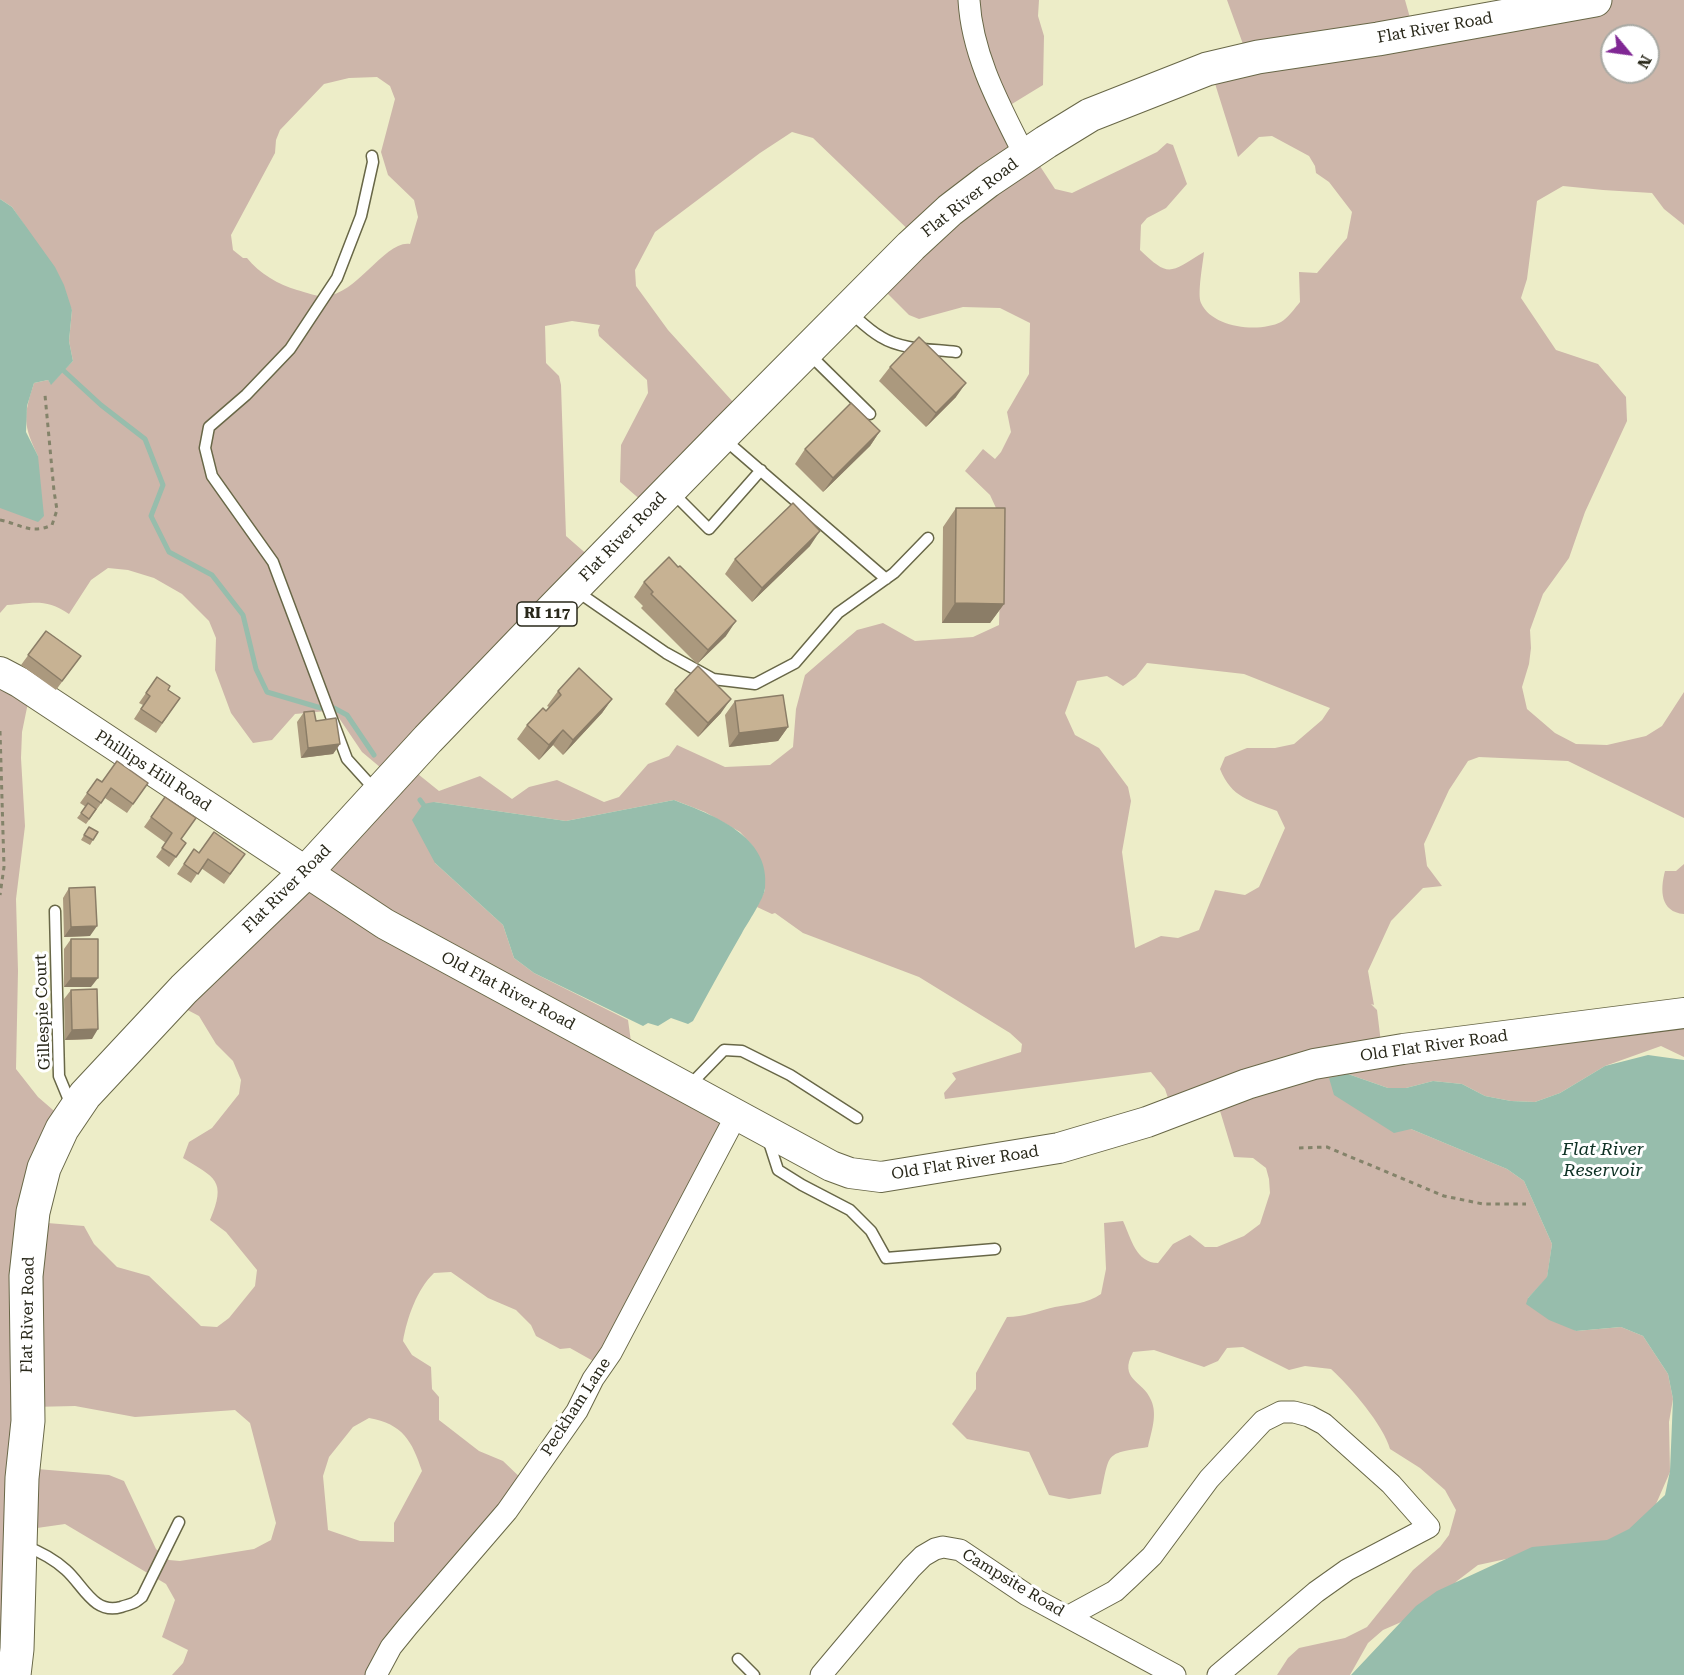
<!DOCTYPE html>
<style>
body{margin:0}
#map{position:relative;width:1684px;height:1675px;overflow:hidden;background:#ededc8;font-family:"Roboto Serif",serif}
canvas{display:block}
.north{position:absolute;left:1600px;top:24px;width:60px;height:60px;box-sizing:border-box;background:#fff;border:2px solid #a9a9a3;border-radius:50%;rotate:119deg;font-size:16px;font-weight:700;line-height:24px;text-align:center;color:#29281a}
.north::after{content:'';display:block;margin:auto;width:21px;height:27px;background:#802794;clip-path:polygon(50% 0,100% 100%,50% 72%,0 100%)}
</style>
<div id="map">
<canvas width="1684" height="1675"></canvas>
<div class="north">N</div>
</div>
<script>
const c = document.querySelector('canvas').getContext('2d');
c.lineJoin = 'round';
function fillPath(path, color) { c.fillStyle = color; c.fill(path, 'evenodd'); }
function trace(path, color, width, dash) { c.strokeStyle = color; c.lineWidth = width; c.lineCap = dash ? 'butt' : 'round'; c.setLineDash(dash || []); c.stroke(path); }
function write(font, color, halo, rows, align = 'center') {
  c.font = font + ' "Roboto Serif",serif'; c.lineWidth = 6; c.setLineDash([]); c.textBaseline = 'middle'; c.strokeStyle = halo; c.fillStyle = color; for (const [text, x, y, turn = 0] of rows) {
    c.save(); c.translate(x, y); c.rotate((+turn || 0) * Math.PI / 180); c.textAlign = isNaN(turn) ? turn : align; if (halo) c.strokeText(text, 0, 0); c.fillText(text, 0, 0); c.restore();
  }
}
fillPath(new Path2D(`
 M0,0h1039l-1,16 6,20 -1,49 -36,22 27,50 21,32 17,4 85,-41 10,-9 6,2 14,39 -21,24 -19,10 -6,7 -1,25c30,29 30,22 64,2 -1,11 -7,42 -3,51 11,25 58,30 80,19 7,-4 14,-14 19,-20l-1,-30 18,1 30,-35 5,-26 -23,-30 -13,-9 -1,-7 -6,-10 -37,-20 -13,1 -21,20 -26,-83 36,-16 -21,-58h178l9,32 109,-32h161v225l-20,-16 -12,-16 -49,-3 -40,-4 -26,15 -10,78 -6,19 35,52 42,14 28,33 1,24 -42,91 -16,46 -26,36 -13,36 1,18 -2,16 -7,23 5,22 28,24 21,11 31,1 39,-9 16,-10 22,-34v126l-116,-57 -89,-4 -11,4 -19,29 -25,54 3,22 15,20 -19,2 -32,33 -23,50 6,34 -3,-1 6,6 5,41 302,-37v43l-23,-11 -56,20 -45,27 -25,9 -24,-1 -26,-5 -23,-12 -29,-3 -27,7h-18l-40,-14 63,55 96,40 17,12 28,63 -5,34 -19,20 48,33 45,-4 22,9 25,38 5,25 -4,23 1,50 -21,48 -14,18 -96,14 -61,13 -21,16 -26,28 -48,21 -15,13 -18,32h-73l11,-17 11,-10 46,-10 22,-11 46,-57 27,-23 9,-12 7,-25 -11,-20 -25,-22 -30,-19c-6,-23 -40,-63 -59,-80l-26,-3 -16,4 -46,-23 -16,1 -9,13 -14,6 -50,-17 -21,2c-15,28 10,28 18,48 7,15 0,32 -3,47 -43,7 -38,4 -47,47l-32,5 -20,-4 -20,-43 -62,-13 -15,-15 24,-35v-16l31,-56c17,0 31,-6 48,-10 16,-3 32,-3 46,-13l5,-25 -2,-46 19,-2c8,17 13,42 35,42l15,-19 17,-9 15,12h12l27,-11 16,-12 10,-31 -1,-14 -3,-11 -13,-10 -19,-1 -17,-56 -44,12 -8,-24 -14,-17 -206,27 -1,-6 12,-14 -4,-6 69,-21 1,-8 -12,-11 -91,-56 -116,-44 -28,-20 -3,1 -15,-7 8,-17 -13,-45 -12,-13 -35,-20 -31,-12 -108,21 -132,-19 1,61 68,62 11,33 20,15 94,47 5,36 96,54 -127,256 -32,-18 -10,1 -24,-13 -5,-11 -15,-15 -28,-12 -37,-26 -17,1c-17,16 -27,45 -31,68l9,14 19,12 1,22 7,8v23l40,31 24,10 23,22 -147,192h-207l11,-12 5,-13 -26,-13 13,-37 -9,-16 -101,-60 -42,6 -23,145v-1002l30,20 -8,39 -1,26 4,68 -9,73 2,72 -2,98 22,28 22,19 -25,106 49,4 10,18 23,23 32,9 52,50 16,1 12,-9 26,-32 2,-16 -31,-38 -16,-12c17,-40 5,-42 -27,-62l6,-16 23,-14 27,-34 2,-14 -8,-19 -17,-17 -17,-28 -21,-11 215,-227 -31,-26 -23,-34 -12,-7 -32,3 -23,26 -19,3 -22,-30 -16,-43 1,-32 -7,-17 -27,-27 -28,-16 -26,-8 -20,-2 -17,12 -22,34c-23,-16 -36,-11 -62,-9l-7,8v-105h5l33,-52c-15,-31 -15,-40 -4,-73l14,-3 3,4 22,-23 -4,-20 3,-31 -49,-87 -11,-16 -12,-8zM1612,36h36v36h-36zM377,77l13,9 5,13 -14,53 7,23 26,25 4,17 -8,27c-25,-4 -53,51 -85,52 -8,1 -20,-4 -28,-6 -18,-5 -38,-17 -50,-32h-4l-10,-8 -2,-15 44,-82 1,-13 4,-10 44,-46 25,-6zM792,132l21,6 106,102 -41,44 31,31 10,4 44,-12 37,1 30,15 -1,51 -22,38 4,20 -10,20 -6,7 -12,-10 -18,22 25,24 12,26 -3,104 -26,12 -58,4 -32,-18 -26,7 -52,45 -9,34 -3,38 -23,18 -45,2 -48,-22 -8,11 -21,8 -29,33 -15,5 -47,-22 -28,7 -17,12 -32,-23 -41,15 -31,-25 190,-202 -32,-28 -5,-151 -2,-9 -13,-13 -1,-37 27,-5 28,4 -2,5 1,6 48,44 1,13 -27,52 -1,37 31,27 92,-96 -75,-83 -32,-44 -1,-16 20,-38 105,-79zM1147,663l97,11 86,34 -8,12 -28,24 -19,4h-28l-22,9 -5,12c12,29 29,31 57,42l8,17 -26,59 -14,8 -30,-5 -16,40 -21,8 -17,-2 -26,12 -13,-96 9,-51 -3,-14 -29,-39 -24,-13 -10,-22 12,-32 30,-5 16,10 13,-9zM75,1406l60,11 100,-7 15,13 26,100 -5,17 -17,9 -74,12 -11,-1 -13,-11 -32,-68 -15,-6 -84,-7 6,-61zM369,1418c34,6 43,23 53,53l-28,52v19l-34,-1 -32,-11 -5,-54 6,-19 24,-30z
 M1684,864v50c-24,-2 -24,-24 -19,-43h11z`), '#cdb6aa');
fillPath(new Path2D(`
 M0,199l12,8 43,60 9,18 8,25 -3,31 4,20 -22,24 -3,-5 -14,3 -7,23 -1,26 12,24 6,60 -6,6 -38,-14z
 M674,800c39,15 97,36 91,88 -1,11 -17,34 -23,45 -17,29 -33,59 -49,88l-5,3 -17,-6 -13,8 -10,-3 -5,3 -109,-53 -20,-15 -11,-33 -68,-62 -23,-43 11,-16 11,-2 132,19z
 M1648,1055l36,5v615h-333l65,-69 21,-15 95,-44 75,-7 22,-11 36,-34 5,-24 3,-72 -5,-25 -25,-38 -22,-9 -45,4 -27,-11 -23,-16 2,-6 19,-21 5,-33 -28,-63 -17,-12 -96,-40 -17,4 -60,-38 -5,-17 19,-4 40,14h18l27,-7 29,3 23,12 26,5 24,1 25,-9 45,-27z`), '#97bdac');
trace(new Path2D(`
 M64,371l37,34 44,34 18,46 -12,31 18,36 43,23 31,40 13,54 11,23 54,16
 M334,708l13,7 27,40
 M420,800l3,4`), '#97bdac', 5);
const lane = new Path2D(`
 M372,156l1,6 -12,54 -24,62 -47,71 -44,46 -37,32 -4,21 7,28 61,86 74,197 29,32
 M851,313c9,8 19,18 30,24 21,13 51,12 75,15
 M809,354l61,60
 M724,439l162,140
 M671,491l38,38 52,-59
 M575,590l91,63 47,26 42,5 40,-21 43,-50 56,-40 34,-35
 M55,911l4,165 12,29
 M688,1087l36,-37 18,1 48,24 67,43
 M768,1139l10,31 24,15 48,25 21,21 15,27 109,-9
 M25,1546c16,6 29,13 41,24 17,15 28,45 55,37 12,-4 11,-2 21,-10l37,-75
 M738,1659l16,16`);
const street = new Path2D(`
 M969,0c3,56 31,106 56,156
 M1069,1616l46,-25 15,-14 22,-21 57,-77 54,-58 18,-9h13l15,4 15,8 67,60 38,43 -82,43 -31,22 -98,83
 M376,1675l15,-28 17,-21 99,-115 70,-100 16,-32 18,-26 126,-239
 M821,1675l90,-107 12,-12 12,-7 8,-2 17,3 67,45 148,80`);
const secondary = new Path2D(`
 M0,672l19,10 366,242 446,242 19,7 31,4 178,-29 88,-26 100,-38 67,-20 89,-15 281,-36`);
const primary = new Path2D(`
 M14,1675l3,-26 5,-171 6,-57 -2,-145 7,-64 11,-44 18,-39 23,-34 99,-106 122,-117 122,-133 127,-132 173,-177 183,-184 39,-36 38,-29 58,-39 44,-27 117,-46 51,-12 120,-18 217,-39`);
trace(lane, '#686747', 13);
trace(street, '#686747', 23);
trace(secondary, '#686747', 32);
trace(primary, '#686747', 35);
trace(new Path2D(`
 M0,520c21,4 30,15 52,5l5,-15 -3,-19 -9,-96
 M0,731l4,136 -4,28
 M1299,1148l28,-1 117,49 39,8h43`), '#84836a', 3, [4.5, 4.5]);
trace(lane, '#fff', 10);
trace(street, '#fff', 21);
trace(secondary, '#fff', 30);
trace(primary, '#fff', 33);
fillPath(new Path2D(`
 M890,367l66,30 -30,30 -47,-46z
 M880,431l-10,15 -47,46 -28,-28 10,-15z
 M956,508l48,96 -14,19h-48l1,-96z
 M810,546l-58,56 -27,-28 10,-15z
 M644,582l82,54 -29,28 -56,-56 2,-2 -9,-9z
 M46,631l35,25 -25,34 -35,-25z
 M157,677l11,13 12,8 -24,35 -22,-14 9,-14 -4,-2z
 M675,690l46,23 -23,24 -33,-33z
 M558,691l54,8 -10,14 -39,42 -10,-10 -14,15 -22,-21 10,-14 19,-14 3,-4 -2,-1z
 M735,701l53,26 -10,14 -49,6 -4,-32z
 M304,712l12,9 24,23 -7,10 -32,4 -4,-36z
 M97,779l5,3 46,1 -21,30 -22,-15 -19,26 -9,-6 9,-11 -6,-4z
 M165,797l16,42 5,4 -17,24 -13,-10 10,-14 -22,-16z
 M89,827l4,13 -3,5 -9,-5z
 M194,849l5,4 46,1 -21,30 -23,-16 -10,15 -14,-9z
 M69,888l21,48 -26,1 -1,-39z
 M71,939l20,48h-27v-38z
 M71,990l21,49 -27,1 -1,-41z`), '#ab997e');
fillPath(new Path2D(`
 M966,383l-10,14 -30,30 10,-14z
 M880,431l-10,15 -47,46 10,-14z
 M820,531l-10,15 -58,56 10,-14z
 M955,603l49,1 -14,19h-48z
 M736,621l-10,15 -29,28 11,-14z
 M612,699l-10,14 -39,42 10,-15z
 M731,699l-10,14 -23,24 10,-14z
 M788,727l-10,14 -49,6 10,-14z
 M563,730l-10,15 -14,15 10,-15z
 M340,744l-7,10 -32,4 7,-10z
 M97,926l-7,10 -26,1 7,-10z
 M71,978h27l-7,9h-27z
 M98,1029l-6,10 -27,1 7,-10z`), '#8b7d67');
const building = new Path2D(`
 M919,337l47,46 -30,30 -46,-46z
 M851,403l29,28 -47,47 -28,-29z
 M793,503l27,28 -58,57 -27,-29z
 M956,508h49l-1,96 -49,-1z
 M669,557l9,10 2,-1 56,55 -28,29 -57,-56 2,-2 -9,-10z
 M46,631l35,25 -19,25 -34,-26z
 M698,666l33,33 -23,24 -33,-33z
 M579,668l33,31 -39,41 -10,-10 -14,15 -22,-20 16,-17 3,3 15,-16 -3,-4z
 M157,677l13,9 -2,4 12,8 -18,25 -21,-14 9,-13 -4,-3z
 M783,695l5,32 -49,6 -4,-32z
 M314,711l2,10 20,-3 4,26 -32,4 -4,-36z
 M117,761l31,22 -15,21 -22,-16 -10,15 -14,-10 10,-14 5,3z
 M165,797l31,21 -15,21 5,4 -10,14 -14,-9 10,-15 -21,-16z
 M88,803l8,6 -7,10 -8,-6z
 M89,827l9,5 -5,8 -9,-5z
 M214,832l31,22 -15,20 -22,-15 -10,15 -14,-10 10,-15 5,4z
 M95,887l2,39 -26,1 -2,-39z
 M71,939h27v39h-27z
 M97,989l1,40 -26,1 -1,-40z`);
fillPath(building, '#c7b293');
trace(building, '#8b7d67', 1.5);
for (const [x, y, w] of [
 [547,614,60]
]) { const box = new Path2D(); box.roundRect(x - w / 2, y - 12, w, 24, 4.5); c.fillStyle = '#fff'; c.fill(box); trace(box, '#29281a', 1.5); }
write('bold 15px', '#29281a', null, [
 ["RI 117",547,614]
]);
write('16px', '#29281a', '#fff', [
 ["Flat River Road",1435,28,-10],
 ["Flat River Road",970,198,-38],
 ["Flat River Road",623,537,-46],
 ["Phillips Hill Road",153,771,33],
 ["Flat River Road",287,889,-45],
 ["Old Flat River Road",508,991,28],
 ["Gillespie Court",43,1012,-92],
 ["Old Flat River Road",1434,1046,-8],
 ["Old Flat River Road",965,1163,-9],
 ["Flat River Road",28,1315,-89],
 ["Peckham Lane",576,1407,-57],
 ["Campsite Road",1013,1583,31]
]);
write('italic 18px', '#0e3124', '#fff', [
 ["Flat River",1603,1150],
 ["Reservoir",1603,1171]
]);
</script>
